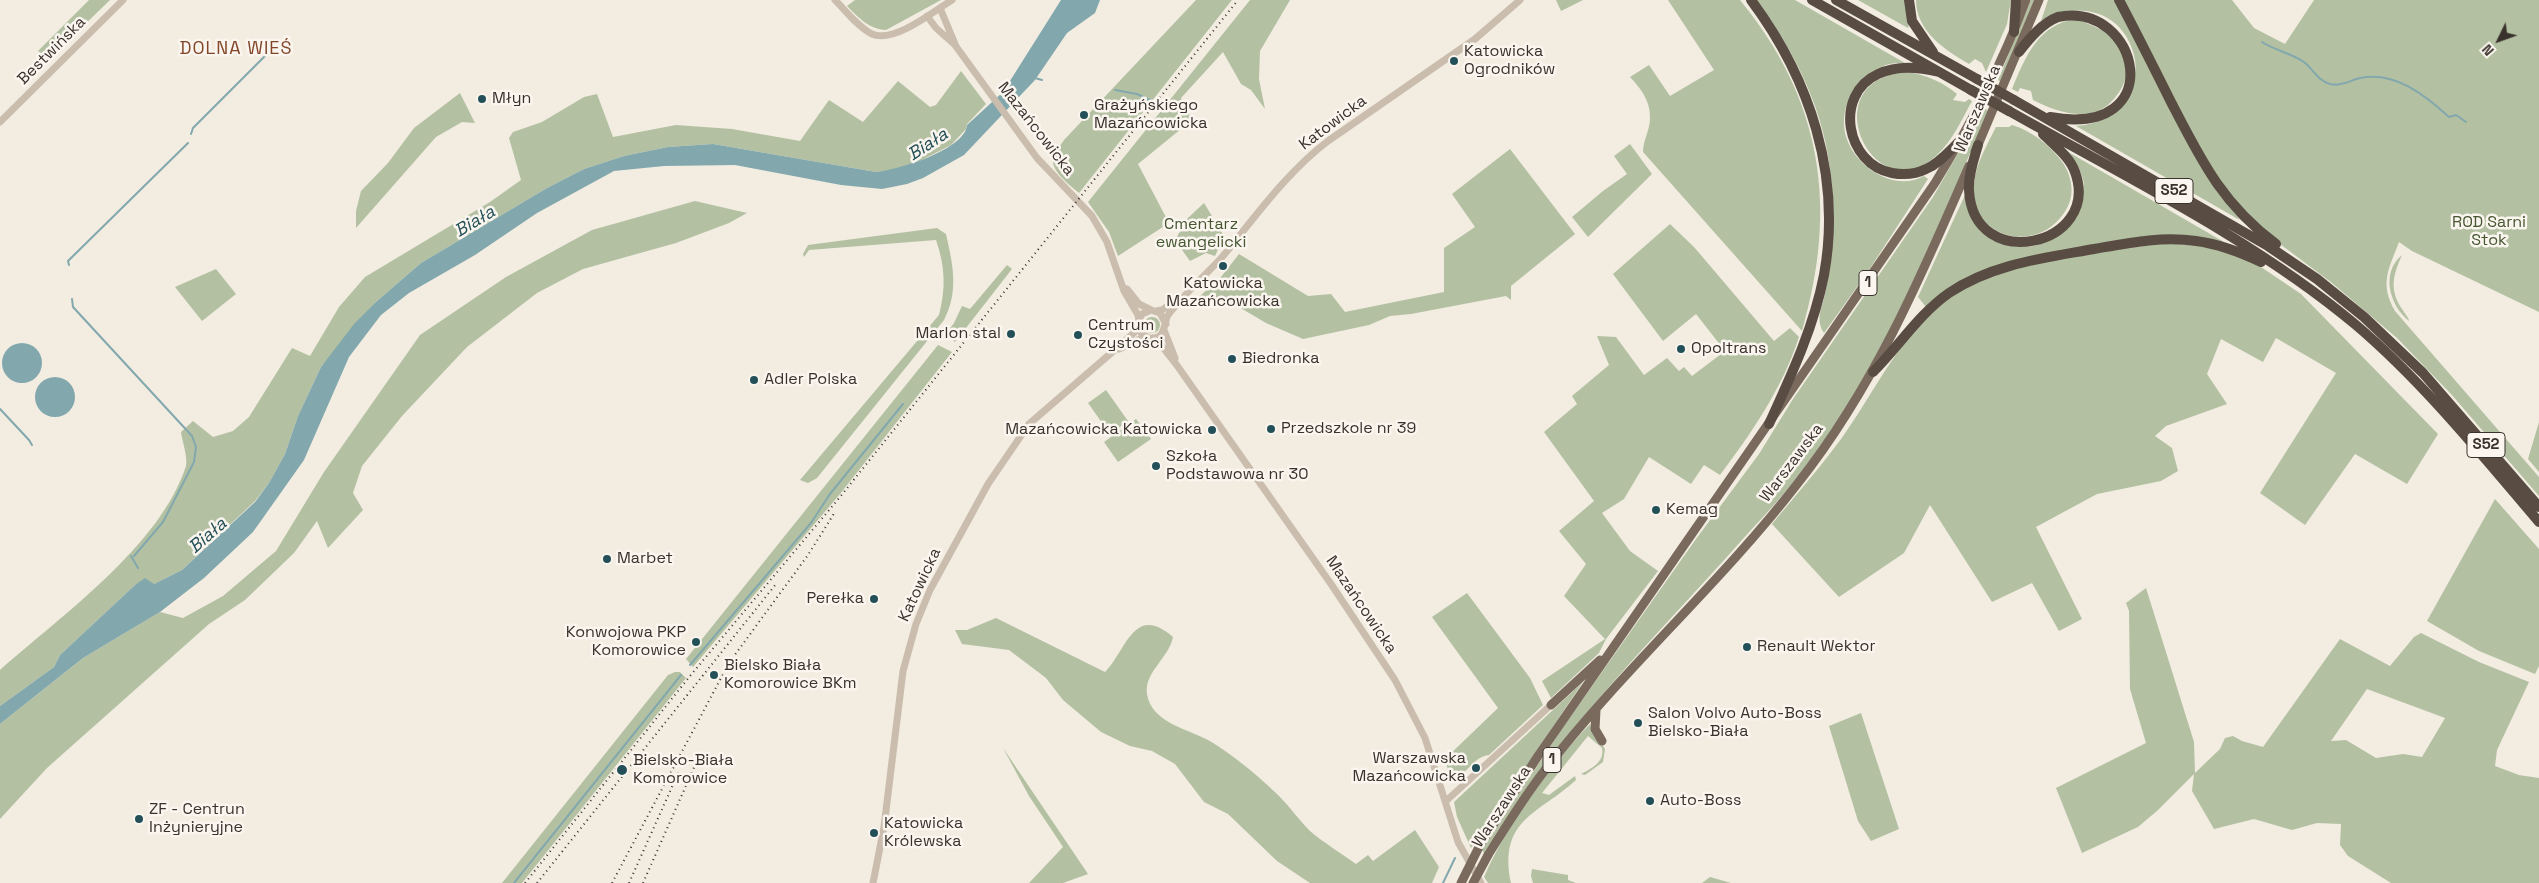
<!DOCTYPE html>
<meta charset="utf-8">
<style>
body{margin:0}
#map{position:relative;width:2539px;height:883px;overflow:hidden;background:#f2ece1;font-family:"Space Grotesk",sans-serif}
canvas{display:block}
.north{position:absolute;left:2474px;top:15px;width:50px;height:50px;-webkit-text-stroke:4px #faf5ee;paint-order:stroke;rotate:228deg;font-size:14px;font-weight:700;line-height:20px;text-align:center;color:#39312c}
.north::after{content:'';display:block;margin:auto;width:18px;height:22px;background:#39312c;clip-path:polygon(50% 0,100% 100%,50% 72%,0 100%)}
</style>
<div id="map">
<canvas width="2539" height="883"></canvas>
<div class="north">N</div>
</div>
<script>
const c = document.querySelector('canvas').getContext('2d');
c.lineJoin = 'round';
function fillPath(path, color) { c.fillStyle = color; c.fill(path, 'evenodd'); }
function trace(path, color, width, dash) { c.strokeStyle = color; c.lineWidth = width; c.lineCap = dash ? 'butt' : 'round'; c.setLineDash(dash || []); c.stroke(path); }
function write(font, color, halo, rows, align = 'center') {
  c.font = font + ' "Space Grotesk",sans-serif'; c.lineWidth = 5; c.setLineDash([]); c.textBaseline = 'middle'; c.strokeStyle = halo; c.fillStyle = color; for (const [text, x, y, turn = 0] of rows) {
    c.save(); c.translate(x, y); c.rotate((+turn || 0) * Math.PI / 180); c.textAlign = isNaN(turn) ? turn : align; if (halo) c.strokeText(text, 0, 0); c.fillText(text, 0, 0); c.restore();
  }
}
fillPath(new Path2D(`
 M89,0h21l-62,60 -10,-9z
 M855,0h86l-55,30c-17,-1 -27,-12 -39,-24z
 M1196,0h36l-153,193c-9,-8 -29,-22 -26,-36 1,-6 8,-12 11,-17z
 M1250,0h40l-30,51 -1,28 6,30 -14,-19 -10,-6 -18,-32 -42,46 11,22 -54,44 31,59 -51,33 -9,-24 -21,-30z
 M1556,0h27l-22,11z
 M1668,0h72c83,101 98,208 62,331l-159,-179c0,-11 6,-20 7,-32 1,-18 -8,-30 -20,-43l19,-12 21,31 44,-26z
 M1757,0h38l110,63c-6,0 -13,0 -19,2 -31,10 -51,46 -38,77 11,27 48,50 76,34l4,3 -61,94 -43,60c-9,-14 -2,-24 1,-39 8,-37 10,-76 6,-114 -5,-67 -35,-126 -74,-180z
 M1858,0h47l4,25 -1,3z
 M1916,0h95l-4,24 -21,48 -4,-9 -7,-4 -6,5c-24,-14 -53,-33 -53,-64z
 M2031,0h4l-34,82 -3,-2z
 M2048,0h67l94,180 30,38 -1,1 -162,-93c25,-2 32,-9 45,-30 4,-7 11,-16 14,-23 2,-9 -1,-19 -4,-27 -15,-38 -58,-44 -90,-25z
 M2122,0h110l22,28 31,16 29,-44h225v312l-127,-61 -13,-9c-10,27 -20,41 -4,69l144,166v19l-88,-102 -54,-56 -65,-55 -56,-42 -57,-56z
 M2077,19l39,17c3,10 8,20 10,30 2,9 -3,22 -9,29 -21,30 -57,19 -84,5l-2,-9 -11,-3 -2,4 -6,-3c13,-32 27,-66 65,-70z
 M961,71l25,33 -19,20 -1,5 -15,16 -29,15 -29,11 -17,1 -163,-28 -45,3 -44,9 -40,13 -37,19 -126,75 -44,38 -56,66 -23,49 -13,38 -16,29 -14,18 -73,69 -28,14 -19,1 -75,70 -6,12 -54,39v-36c62,-55 160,-124 186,-204 2,-9 -4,-25 -5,-34l12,-11 20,16 20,-6 16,-14 43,-69 18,8 29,-49 26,-30 125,-75 31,-22 -12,-42 4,-6 29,-10 42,-25 13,-3 16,43 63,-12 56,4 68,12 29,-41 34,22 35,-41 32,26 6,-2z
 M1908,72c18,3 35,10 49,22l-4,6 12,2 4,-3 3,2c-10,18 -19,39 -35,54 -63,61 -128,-77 -29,-83z
 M460,93l15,30 -13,-1 -26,15 -80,91v-17l5,-20 27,-28 26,-35z
 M1984,108l4,2 -10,25c-54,124 -105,252 -192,356 -14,17 -30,33 -44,49 -90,101 -188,197 -258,313l-2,-3 79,-120 135,-191 63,-85 34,-55 140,-202z
 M2012,125c20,6 38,20 51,38 8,12 12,29 5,43 -24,50 -100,36 -94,-22 2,-21 13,-39 22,-57h13z
 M1630,144l22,30 -64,63 -16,-20 31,-26 24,-17 -13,-18z
 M1510,149l65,85 -64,52v14l-5,-4 -95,18 -21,2 -21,9 -66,14 -37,-16 -27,-16 -39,-11 21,-19 18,-23 69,42 23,-2 14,18 99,-20v-44l31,-21 -23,-33z
 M2070,153l154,89 -34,-5 -168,22 -96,48 -8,-10 47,-102c9,61 86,71 112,16 3,-8 7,-18 7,-26 -1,-12 -9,-22 -14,-32z
 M695,201l52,12 -18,10 -53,20 -93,26 -46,24 -70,54 -65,69 -40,50 -9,27 10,17 -35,38 -11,-27 -23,32 -49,47 -36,24 -162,144 -47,51v-95l83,-66 77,-46 23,6 40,-22 53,-45 48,-79 96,-137 86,-58 86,-47z
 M1204,203l20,33 -9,20 -9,-3 -16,8 -15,-21 13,-22z
 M1670,224l24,23 80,94 16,-13 9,9c-16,50 -48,97 -79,138l-16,-10 -13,19 -42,-27 -25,42 -22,14 28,38 28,20 -52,68 -7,14 -48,45 -9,-17 63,-42 -41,-43 22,-32 -27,-33 35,-30 -50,-69 33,-28 -5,-8 37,-31 -12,-29 19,1 28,38 23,-17 12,13 5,-4 8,9 33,-25 -29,-37 -33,27 -50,-67z
 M937,228l9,6c7,31 13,57 -2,86l-127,158 -9,5 -8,-3 139,-165c7,-27 6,-49 -3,-75l-127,10 -5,7 -1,-3 5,-9z
 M2167,243l40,4 26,7 22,9 46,31 137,140 -31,50 -52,-30 -50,71 -45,-32 76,-120 -60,-35 -13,24 -42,-23 -14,35 20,30 -61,22 -11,10 17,12 6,23 -17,10 -64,13 -61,33 46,92 -23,12 -27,-48 -40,19 -62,-97 -26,48 -65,44 -67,-73c23,-28 47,-55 69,-85 37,-51 63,-115 120,-149 51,-31 146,-40 206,-47z
 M2402,255c-9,20 -13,35 0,54 3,5 7,9 7,12 -19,-15 -29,-48 -7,-66z
 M1007,265l5,4 -57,73 -10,-7 9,-12 8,-17 8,3z
 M216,269l20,25 -34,27 -27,-34z
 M1144 325a8 8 0 1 1 16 0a8 8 0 1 1-16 0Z
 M938,345l14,7 -112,142 -147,173 -7,-8z
 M1106,390l22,31 -18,13 -22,-31z
 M1136,419l15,20 -33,23 -14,-20z
 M2539,422v50l-11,-13z
 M2495,499l44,50v117l-4,8 -56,-23 -52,-30z
 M2146,588l48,154 1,31 25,-24 5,-11 8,-2 9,5 21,6 77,-108 50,27 24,-29 7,-4 58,29 50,20 -32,68 -2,16 24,9 20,3v105h-148l-43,-27 -8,-11 1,-21 -24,-1 -25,7 -38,-11 -40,10 -22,-38 2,-17 -36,36 -20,17 -56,26 -26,-65 90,-45 -16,-54 -1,-78 -3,-8zM2367,689l78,29 -23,39 -19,-3 -27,4 -30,-18 -15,1z
 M1467,593l63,85 13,27 -54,50c-15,1 -21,20 -35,21l-6,-6 -3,-11 53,-51 -66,-91z
 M996,618l109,54c22,-23 29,-69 68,-35 -4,21 -29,35 -26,57 4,28 40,35 61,46 23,13 53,38 72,57 10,10 19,23 30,34 14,12 31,22 46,33l12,-9 5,6 42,-31 24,37 -7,16h-122l-33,-22 -49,-47 -24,-12 -29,-38 -23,-13 -22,-5 -29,-14 -38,-32 -17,-22 -37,-28 -47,-6 -7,-14h12z
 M675,672h5l6,6 -164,205h-20l166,-208z
 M1583,682l-112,166 -14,-31 -3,-15z
 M1861,713l38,116 -28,12 -13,-20 -29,-95z
 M1590,724l2,7 13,18 -2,13 -18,13 -4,-1c10,-5 24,-12 21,-26l-14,-12 -46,57 7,2 26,-19 1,4c-37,34 -78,39 -65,103h-23l-4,-6c25,-56 63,-108 106,-153z
 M1003,748l85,126 -25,9h-34l34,-36 -34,-51z
 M1532,869l36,6v5l8,3h-43l-2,-7z
 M1710,877l21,6h-29z`), '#b3c1a2');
fillPath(new Path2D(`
 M1061,0h39l-5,13 -28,20 -32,47 -71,75 -41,23 -16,6 -25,5 -41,-4 -106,-20 -71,1 -50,5 -77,42 -62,42 -66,38 -28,22 -32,42 -45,103 -51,72 -49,46 -44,34 -77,46 -83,66v-18l54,-39 6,-12 75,-70 10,-7 9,6 28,-14 73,-68 14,-19 16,-29 13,-38 23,-49 33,-43 23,-23 44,-38 126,-75 37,-19 40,-13 44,-9 45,-3 163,28c21,-2 89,-22 91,-47l36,-33z
 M2 363a20 20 0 1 1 40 0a20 20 0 1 1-40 0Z
 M35 397a20 20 0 1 1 40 0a20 20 0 1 1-40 0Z`), '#82a8ae');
trace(new Path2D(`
 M2262,42c12,8 31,12 42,20 9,7 14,19 26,22 10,3 21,-4 30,-6 35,-7 65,17 89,39l7,-2 10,7
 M1035,78l7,2
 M1115,90l22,4 32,15
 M191,134l2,-6 76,-76 9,-12
 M69,265l-1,-4 120,-118
 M72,299l1,8 119,129 4,11 -2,15 -31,60 -29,34
 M0,409l29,31 3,5
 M131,556l7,12
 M690,665l121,-142 19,-29 73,-90
 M514,883l167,-208
 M1443,883l12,-25`), '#82a8ae', 2);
trace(new Path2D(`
 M835,0c11,11 23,27 37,34 22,10 62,-23 80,-34
 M940,8l15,36
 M927,16l9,12 19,17 82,113 55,58 15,26 17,49 14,24 1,6
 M0,122l123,-122
 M1127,289l12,15 12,6
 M1156,311l6,-1 17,-12
 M1166,324l-6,-11 -9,-3 -9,4c-6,9 -4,22 8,24 14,2 14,-12 17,-21 3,-6 10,-12 14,-17 13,-16 29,-29 42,-44 33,-40 64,-84 105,-115l147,-102 45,-39
 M1164,330l11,28
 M1153,338l5,3 18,23 155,220 64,96 30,58 33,104 23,41
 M1119,349l27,-13
 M1446,801l105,-96
 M873,883l11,-56 19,-156 13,-47 14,-34 58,-106 41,-60 81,-70 26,-23 2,-7`), '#cabdae', 7);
trace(new Path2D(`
 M1975,152l64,-152
 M1551,705l49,-45
 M1596,710l-1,19 7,12
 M1480,845l58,-89 397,-573c36,-59 67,-119 91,-183
 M1488,855c18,-29 36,-58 57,-85 78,-101 175,-186 253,-287 76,-96 123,-206 171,-317`), '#7a6a5e', 9);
trace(new Path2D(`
 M1751,0c59,79 91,176 73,275 -10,52 -33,101 -55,149
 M1812,0l159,90
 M1836,0l141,79
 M1909,0l3,21 21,31
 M2119,0c18,34 35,68 52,102 30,58 51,102 105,142
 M2014,32l2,-32
 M2019,52c10,-13 23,-29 39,-35 82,-17 113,122 -8,100
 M1939,72c-21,-5 -41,-7 -61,2 -45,21 -32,90 14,99 11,2 24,1 34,-4 14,-6 24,-19 35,-29
 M2014,100l254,146 49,33 47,38 59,56 116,134
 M2009,111c115,65 246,129 347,214 68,58 125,129 183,197
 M1978,145c-4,14 -10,30 -9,45 4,85 133,56 106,-18 -5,-15 -21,-27 -32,-38
 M1873,372c26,-26 46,-58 76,-79 43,-29 95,-35 145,-44 34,-6 67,-13 102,-8 23,3 44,11 65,21`), '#594c43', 10);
trace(new Path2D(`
 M525,883l165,-207 150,-179 398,-497
 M537,883l239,-299
 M612,883l117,-220 79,-108 27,-43
 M629,883l51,-114
 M643,883l57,-129`), '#39312c', 2, [1, 4]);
trace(new Path2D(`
 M1461,883l19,-38
 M1473,883l15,-28`), '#7a6a5e', 9);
trace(new Path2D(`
 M1977,79l37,21
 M1971,90l38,21`), '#594c43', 10);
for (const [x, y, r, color] of [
 [1454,61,5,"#235058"],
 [482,99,5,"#235058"],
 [1084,115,5,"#235058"],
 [1223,266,5,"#235058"],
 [1011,334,5,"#235058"],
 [1078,335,5,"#235058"],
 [1681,349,5,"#235058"],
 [1232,359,5,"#235058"],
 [754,380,5,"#235058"],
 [1271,429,5,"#235058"],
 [1212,430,5,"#235058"],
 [1156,466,5,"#235058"],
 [1656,510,5,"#235058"],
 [607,559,5,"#235058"],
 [874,599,5,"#235058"],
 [696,642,5,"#235058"],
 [1747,647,5,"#235058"],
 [714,675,5,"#235058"],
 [1638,723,5,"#235058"],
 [1476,768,5,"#235058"],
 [622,770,6,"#235058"],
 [1650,801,5,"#235058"],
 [139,819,5,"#235058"],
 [874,833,5,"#235058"]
]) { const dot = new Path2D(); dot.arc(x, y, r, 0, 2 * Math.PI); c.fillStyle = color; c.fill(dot); trace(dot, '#faf5ee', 2); }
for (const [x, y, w] of [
 [2174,191,38],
 [1868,283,18],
 [2486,445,38],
 [1552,760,18]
]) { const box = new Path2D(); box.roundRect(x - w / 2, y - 12.5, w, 25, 4); c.fillStyle = '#faf5ee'; c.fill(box); trace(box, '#39312c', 1); }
write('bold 15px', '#39312c', null, [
 ["S52",2174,191],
 ["1",1868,283],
 ["S52",2486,445],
 ["1",1552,760]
]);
write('16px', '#39312c', '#faf5ee', [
 ["Bestwińska",52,51,-45],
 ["Warszawska",1978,109,-67],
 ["Katowicka",1333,123,-37],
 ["Mazańcowicka",1036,129,52],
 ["Warszawska",1792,463,-53],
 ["Katowicka",920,585,-65],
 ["Mazańcowicka",1361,605,56],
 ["Warszawska",1502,807,-57]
]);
write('16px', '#39312c', '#faf5ee', [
 ["Katowicka",1464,52],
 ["Ogrodników",1464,70],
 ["Młyn",492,99],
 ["Grażyńskiego",1094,106],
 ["Mazańcowicka",1094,124],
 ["Katowicka",1223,284,"center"],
 ["Mazańcowicka",1223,302,"center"],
 ["Centrum",1088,326],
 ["Czystości",1088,344],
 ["Marlon stal",1001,334,"right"],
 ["Opoltrans",1691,349],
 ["Biedronka",1242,359],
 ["Adler Polska",764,380],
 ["Przedszkole nr 39",1281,429],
 ["Mazańcowicka Katowicka",1202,430,"right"],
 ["Szkoła",1166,457],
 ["Podstawowa nr 30",1166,475],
 ["Kemag",1666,510],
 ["Marbet",617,559],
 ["Perełka",864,599,"right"],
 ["Konwojowa PKP",686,633,"right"],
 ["Komorowice",686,651,"right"],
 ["Renault Wektor",1757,647],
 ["Bielsko Biała",724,666],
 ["Komorowice BKm",724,684],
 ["Salon Volvo Auto-Boss",1648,714],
 ["Bielsko-Biała",1648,732],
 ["Warszawska",1466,759,"right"],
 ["Mazańcowicka",1466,777,"right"],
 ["Bielsko-Biała",633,761],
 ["Komorowice",633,779],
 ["Auto-Boss",1660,801],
 ["ZF - Centrun",149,810],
 ["Inżynieryjne",149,828],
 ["Katowicka",884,824],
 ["Królewska",884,842]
], 'left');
write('16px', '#455631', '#faf5ee', [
 ["ROD Sarni",2489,223],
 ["Stok",2489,241],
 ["Cmentarz",1201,225],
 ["ewangelicki",1201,243]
]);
c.letterSpacing = '1px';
write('18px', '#834729', '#faf5ee', [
 ["DOLNA WIEŚ",236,49]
]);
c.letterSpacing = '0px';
write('italic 18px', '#235058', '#faf5ee', [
 ["Biała",928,145,-33],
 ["Biała",475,222,-31],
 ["Biała",208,536,-41]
]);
</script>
